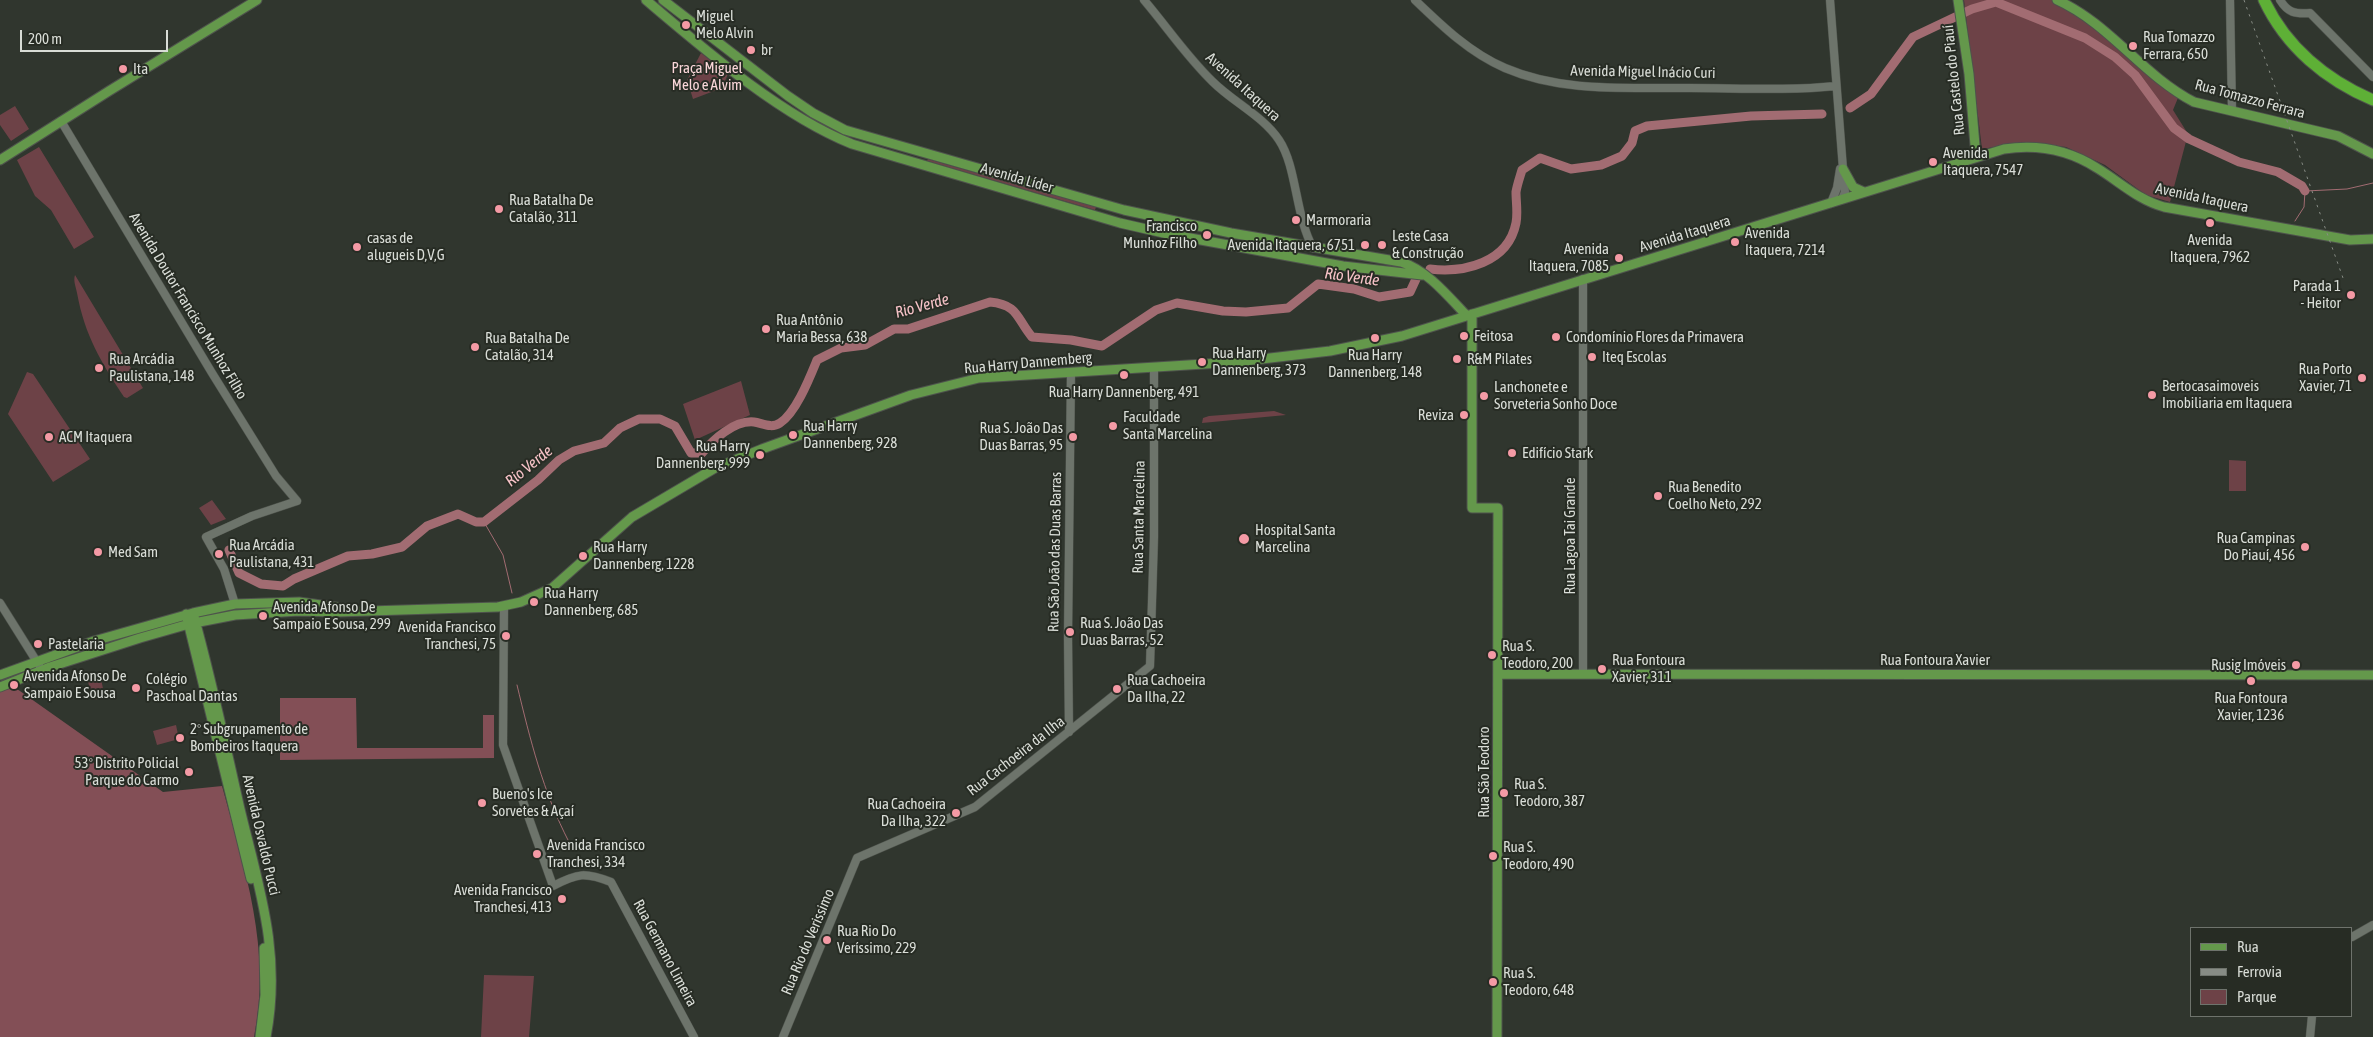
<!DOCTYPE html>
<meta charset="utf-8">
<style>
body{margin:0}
#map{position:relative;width:2373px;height:1037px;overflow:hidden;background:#30362e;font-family:"Asap Condensed",sans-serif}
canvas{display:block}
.legend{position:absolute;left:2190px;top:927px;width:162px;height:90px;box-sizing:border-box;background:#272c24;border:1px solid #6e736c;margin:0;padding:6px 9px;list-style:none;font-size:15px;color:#d9ddd7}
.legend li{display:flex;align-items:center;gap:10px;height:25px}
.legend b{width:25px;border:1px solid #6e736c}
.scale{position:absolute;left:20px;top:30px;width:148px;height:22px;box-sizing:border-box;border:2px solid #d9ddd7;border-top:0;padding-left:6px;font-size:15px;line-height:18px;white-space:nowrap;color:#d9ddd7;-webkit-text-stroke:4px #272c24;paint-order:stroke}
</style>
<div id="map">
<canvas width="2373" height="1037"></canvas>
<ul class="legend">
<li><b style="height:6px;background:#64984b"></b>Rua</li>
<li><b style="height:6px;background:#878c85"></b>Ferrovia</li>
<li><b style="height:14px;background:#6d4247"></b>Parque</li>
</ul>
<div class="scale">200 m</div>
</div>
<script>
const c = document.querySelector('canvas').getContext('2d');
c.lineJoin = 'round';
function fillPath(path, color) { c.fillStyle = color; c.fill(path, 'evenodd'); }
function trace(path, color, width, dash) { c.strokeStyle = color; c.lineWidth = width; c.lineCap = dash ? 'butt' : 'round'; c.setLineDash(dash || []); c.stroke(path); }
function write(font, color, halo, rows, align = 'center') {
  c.font = font + ' "Asap Condensed",sans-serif'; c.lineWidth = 4; c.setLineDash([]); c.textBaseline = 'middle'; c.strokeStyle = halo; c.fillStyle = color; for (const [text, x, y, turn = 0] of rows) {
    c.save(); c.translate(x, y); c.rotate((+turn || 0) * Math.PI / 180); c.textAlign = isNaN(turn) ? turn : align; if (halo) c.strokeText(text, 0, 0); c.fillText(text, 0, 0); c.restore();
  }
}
fillPath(new Path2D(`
 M1964,0h94l122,93 -7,17 15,24 -18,68 -24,-7 -41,-30 -39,-18 -42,-5 -42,7z
 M701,53l27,21 -6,14 -29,11 -6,-19z
 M15,106l14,23 -18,12 -11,-16v-10z
 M39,147l55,90 -20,12 -23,-39 -16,-14 -18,-36z
 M928,159l168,48 -1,3 -168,-49z
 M75,275l68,113 -16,10 -3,-1c-23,-35 -39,-61 -47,-104 -1,-6 -4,-12 -2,-18z
 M27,372l6,2 57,85 -37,23 -45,-68z
 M741,381l9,34 -55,25 -12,-36z
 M1274,411l12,4 -84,8 1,-5 6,-2z
 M2229,460l17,1v30h-17z
 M212,500l14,19 -15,6 -12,-17z
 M100,675l5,22 -12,3 -6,-22z
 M176,725l3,14 -22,6 -4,-14z
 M484,975l50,1 -5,61h-48z`), '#6d4247');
fillPath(new Path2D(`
 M10,684l153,108 59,-6c23,84 50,164 32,251h-254v-348z
 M280,698h76l1,50h126v-33h11v43l-214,2z`), '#834f56');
trace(new Path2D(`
 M2295,221l9,-14 1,-16 42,-2 26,-6
 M484,522l19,33 9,38
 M517,685c13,54 26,107 52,157`), '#a26c72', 1);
trace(new Path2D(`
 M1850,108l21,-14 42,-57 59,-28 24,-7 89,36 30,19 20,18 39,53 15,11 50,23 39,10 24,14 3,5
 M1430,269c34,4 78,-6 86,-46 2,-10 0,-21 0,-31 1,-7 4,-15 6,-22l18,-12 31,11 30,-4 21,-9 10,-13 3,-12 12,-5 104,-10 71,-2
 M229,550l10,23 22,11 22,2 11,-7 54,-23 24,-2 30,-7 25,-21 31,-12 18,8h8l54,-42 21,-20 15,-9 30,-8 16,-15 19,-9h21l15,7 16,27h11c11,-13 32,-33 52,-31 8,1 17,7 26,1 16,-10 30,-46 37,-63l24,-12 24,-3 29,-16h14l82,-27c29,3 26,16 42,35l39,3 31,6 54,-36 21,-7 46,8 23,1 42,-4 30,-24 36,5 25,8 31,-5 6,-13`), '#a26c72', 9);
const minor = new Path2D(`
 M1144,0c23,27 43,57 69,82 20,20 50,34 66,58 18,27 16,75 34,108
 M1415,0c27,26 55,53 90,68 58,25 123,19 184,20 49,0 98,3 147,-2
 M1830,0l13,169 2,23 -3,7
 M2230,0l2,111
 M2280,0c8,13 15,14 30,13l63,64
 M61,121l151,252 64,103 21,25
 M1831,203l6,-15 3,-19
 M0,603l42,67
 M235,604l-11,-35 -18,-32 46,-21 45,-15
 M504,606l-1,139 50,141c25,-13 32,-14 58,-4l83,155
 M1583,673v-394
 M1069,732l-1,-96 3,-264
 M2352,937l21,-12
 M783,1037l74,-179 118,-51 175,-141 4,-129v-169
 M2310,1037l2,-21`);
const major = new Path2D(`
 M646,0c59,50 134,115 206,144l268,79 48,11 175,32 79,9
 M663,0l125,96 25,17 32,17 279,80 107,23 170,29c26,8 47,34 66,54
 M1958,0l11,74 7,83
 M2057,0c53,24 85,75 137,102l144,34 35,18
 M0,160l109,-69 148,-91
 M1843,169l10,18 11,5
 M1472,314v194h26l-1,529
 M193,613c18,64 32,130 47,196 19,79 42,145 26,228
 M186,614l65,265
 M1498,674l875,1
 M0,675l94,-34 99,-28 42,-9 64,-2 51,7
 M0,687l50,-20 90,-29 49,-14 46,-9 64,-4 38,1 161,-5 23,-5 31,-14 80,-71 83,-49 47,-19 149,-54 68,-17 257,-16 94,-11 72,-15 602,-187c33,-5 65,1 93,19 23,14 41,32 67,39l186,33 23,-1
 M260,1037l5,-42 -1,-47`);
const highway = new Path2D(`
 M2264,0c22,47 62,80 109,100`);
trace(minor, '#4e534c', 9);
trace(major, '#4e534c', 11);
trace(highway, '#4e534c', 13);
trace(minor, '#6d746b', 8);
trace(major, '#64984b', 9);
trace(highway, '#5eb036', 11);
trace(new Path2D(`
 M2244,0l99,278`), '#878c85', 1, [2.5, 5]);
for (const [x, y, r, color] of [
 [686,25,5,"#f49aa5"],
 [2133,46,5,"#f49aa5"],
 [751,50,5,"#f49aa5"],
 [123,69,5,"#f49aa5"],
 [1933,162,5,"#f49aa5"],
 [499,209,5,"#f49aa5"],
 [1296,220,5,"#f49aa5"],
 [2210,223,5,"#f49aa5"],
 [1207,235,5,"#f49aa5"],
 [1735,242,5,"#f49aa5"],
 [1365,245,5,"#f49aa5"],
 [1382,245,5,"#f49aa5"],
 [357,247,5,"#f49aa5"],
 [1619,258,5,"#f49aa5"],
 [2351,295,5,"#f49aa5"],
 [766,329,5,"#f49aa5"],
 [1464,336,5,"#f49aa5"],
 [1556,337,5,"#f49aa5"],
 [1375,338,5,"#f49aa5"],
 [475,347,5,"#f49aa5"],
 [1592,357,5,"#f49aa5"],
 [1457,359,5,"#f49aa5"],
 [1202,362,5,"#f49aa5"],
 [99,368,5,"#f49aa5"],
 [1124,375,5,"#f49aa5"],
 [2362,378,5,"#f49aa5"],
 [2152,395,5,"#f49aa5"],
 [1484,396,5,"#f49aa5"],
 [1464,415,5,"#f49aa5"],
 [1113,426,5,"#f49aa5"],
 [793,435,5,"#f49aa5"],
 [49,437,5,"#f49aa5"],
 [1073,437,5,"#f49aa5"],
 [1512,453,5,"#f49aa5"],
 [760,455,5,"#f49aa5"],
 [1658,496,5,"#f49aa5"],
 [1244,539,6,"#f49aa5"],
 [2305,547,5,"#f49aa5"],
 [98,552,5,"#f49aa5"],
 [219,554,5,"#f49aa5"],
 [583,556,5,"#f49aa5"],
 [534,602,5,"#f49aa5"],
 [263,616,5,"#f49aa5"],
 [1070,632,5,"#f49aa5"],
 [506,636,5,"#f49aa5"],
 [38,644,5,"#f49aa5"],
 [1492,655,5,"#f49aa5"],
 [2296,665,5,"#f49aa5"],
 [1602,669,5,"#f49aa5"],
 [2251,681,5,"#f49aa5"],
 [14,685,5,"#f49aa5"],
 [136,688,5,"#f49aa5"],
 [1117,689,5,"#f49aa5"],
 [180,738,5,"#f49aa5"],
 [189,772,5,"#f49aa5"],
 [1504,793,5,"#f49aa5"],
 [482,803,5,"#f49aa5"],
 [956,813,5,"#f49aa5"],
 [537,854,5,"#f49aa5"],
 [1493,856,5,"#f49aa5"],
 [562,899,5,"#f49aa5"],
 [827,940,5,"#f49aa5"],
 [1493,982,5,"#f49aa5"]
]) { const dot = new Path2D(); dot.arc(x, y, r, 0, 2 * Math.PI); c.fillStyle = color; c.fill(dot); trace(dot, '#272c24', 2); }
write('15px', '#d9ddd7', '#272c24', [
 ["Miguel",696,16],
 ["Melo Alvin",696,33],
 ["Rua Tomazzo",2143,37],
 ["Ferrara, 650",2143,54],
 ["br",761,50],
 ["Ita",133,69],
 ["Avenida",1943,153],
 ["Itaquera, 7547",1943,170],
 ["Rua Batalha De",509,200],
 ["Catalão, 311",509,217],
 ["Marmoraria",1306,220],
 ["Francisco",1197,226,"right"],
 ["Munhoz Filho",1197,243,"right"],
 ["Avenida",1745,233],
 ["Itaquera, 7214",1745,250],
 ["Leste Casa",1392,236],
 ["& Construção",1392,253],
 ["casas de",367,238],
 ["alugueis D,V,G",367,255],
 ["Avenida",2210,240,"center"],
 ["Itaquera, 7962",2210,257,"center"],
 ["Avenida Itaquera, 6751",1355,245,"right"],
 ["Avenida",1609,249,"right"],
 ["Itaquera, 7085",1609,266,"right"],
 ["Parada 1",2341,286,"right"],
 ["- Heitor",2341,303,"right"],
 ["Rua Antônio",776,320],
 ["Maria Bessa, 638",776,337],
 ["Feitosa",1474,336],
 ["Condomínio Flores da Primavera",1566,337],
 ["Rua Batalha De",485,338],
 ["Catalão, 314",485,355],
 ["Rua Harry",1212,353],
 ["Dannenberg, 373",1212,370],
 ["Rua Harry",1375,355,"center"],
 ["Dannenberg, 148",1375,372,"center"],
 ["Iteq Escolas",1602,357],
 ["Rua Arcádia",109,359],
 ["Paulistana, 148",109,376],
 ["R&M Pilates",1467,359],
 ["Rua Porto",2352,369,"right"],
 ["Xavier, 71",2352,386,"right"],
 ["Bertocasaimoveis",2162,386],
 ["Imobiliaria em Itaquera",2162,403],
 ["Lanchonete e",1494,387],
 ["Sorveteria Sonho Doce",1494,404],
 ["Rua Harry Dannenberg, 491",1124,392,"center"],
 ["Reviza",1454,415,"right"],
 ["Faculdade",1123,417],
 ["Santa Marcelina",1123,434],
 ["Rua Harry",803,426],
 ["Dannenberg, 928",803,443],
 ["Rua S. João Das",1063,428,"right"],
 ["Duas Barras, 95",1063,445,"right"],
 ["ACM Itaquera",59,437],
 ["Rua Harry",750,446,"right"],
 ["Dannenberg, 999",750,463,"right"],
 ["Edifício Stark",1522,453],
 ["Rua Benedito",1668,487],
 ["Coelho Neto, 292",1668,504],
 ["Hospital Santa",1255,530],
 ["Marcelina",1255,547],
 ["Rua Campinas",2295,538,"right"],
 ["Do Piauí, 456",2295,555,"right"],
 ["Rua Arcádia",229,545],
 ["Paulistana, 431",229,562],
 ["Rua Harry",593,547],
 ["Dannenberg, 1228",593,564],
 ["Med Sam",108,552],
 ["Rua Harry",544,593],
 ["Dannenberg, 685",544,610],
 ["Avenida Afonso De",273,607],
 ["Sampaio E Sousa, 299",273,624],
 ["Rua S. João Das",1080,623],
 ["Duas Barras, 52",1080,640],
 ["Avenida Francisco",496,627,"right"],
 ["Tranchesi, 75",496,644,"right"],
 ["Pastelaria",48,644],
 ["Rua S.",1502,646],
 ["Teodoro, 200",1502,663],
 ["Rua Fontoura",1612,660],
 ["Xavier, 311",1612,677],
 ["Rusig Imóveis",2286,665,"right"],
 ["Avenida Afonso De",24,676],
 ["Sampaio E Sousa",24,693],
 ["Colégio",146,679],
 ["Paschoal Dantas",146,696],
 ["Rua Cachoeira",1127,680],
 ["Da Ilha, 22",1127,697],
 ["Rua Fontoura",2251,698,"center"],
 ["Xavier, 1236",2251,715,"center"],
 ["2º Subgrupamento de",190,729],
 ["Bombeiros Itaquera",190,746],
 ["53º Distrito Policial",179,763,"right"],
 ["Parque do Carmo",179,780,"right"],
 ["Rua S.",1514,784],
 ["Teodoro, 387",1514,801],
 ["Bueno's Ice",492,794],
 ["Sorvetes & Açaí",492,811],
 ["Rua Cachoeira",946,804,"right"],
 ["Da Ilha, 322",946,821,"right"],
 ["Avenida Francisco",547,845],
 ["Tranchesi, 334",547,862],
 ["Rua S.",1503,847],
 ["Teodoro, 490",1503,864],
 ["Avenida Francisco",552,890,"right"],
 ["Tranchesi, 413",552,907,"right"],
 ["Rua Rio Do",837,931],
 ["Veríssimo, 229",837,948],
 ["Rua S.",1503,973],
 ["Teodoro, 648",1503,990]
], 'left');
write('15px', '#fad6d9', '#272c24', [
 ["Praça Miguel",707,68],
 ["Melo e Alvim",707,85]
]);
write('15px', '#d9ddd7', '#272c24', [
 ["Avenida Miguel Inácio Curi",1643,72,1],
 ["Rua Castelo do Piauí",1954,80,-96],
 ["Avenida Itaquera",1243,87,42],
 ["Rua Tomazzo Ferrara",2250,99,15],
 ["Avenida Líder",1017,178,16],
 ["Avenida Itaquera",2202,198,12],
 ["Avenida Itaquera",1685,234,-17],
 ["Avenida Doutor Francisco Munhoz Filho",188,306,59],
 ["Rua Harry Dannemberg",1028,363,-5],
 ["Rua Santa Marcelina",1139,517,-89],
 ["Rua Lagoa Tai Grande",1570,536,-90],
 ["Rua São João das Duas Barras",1055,552,-89],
 ["Rua Fontoura Xavier",1935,660],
 ["Rua Cachoeira da Ilha",1016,756,-38],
 ["Rua São Teodoro",1484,772,-90],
 ["Avenida Osvaldo Pucci",261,835,77],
 ["Rua Rio do Verissimo",808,942,-67],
 ["Rua Germano Limeira",665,953,62]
]);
write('italic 16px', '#f7c3c8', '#272c24', [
 ["Rio Verde",1352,277,8],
 ["Rio Verde",922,306,-15],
 ["Rio Verde",529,466,-39]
]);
</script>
